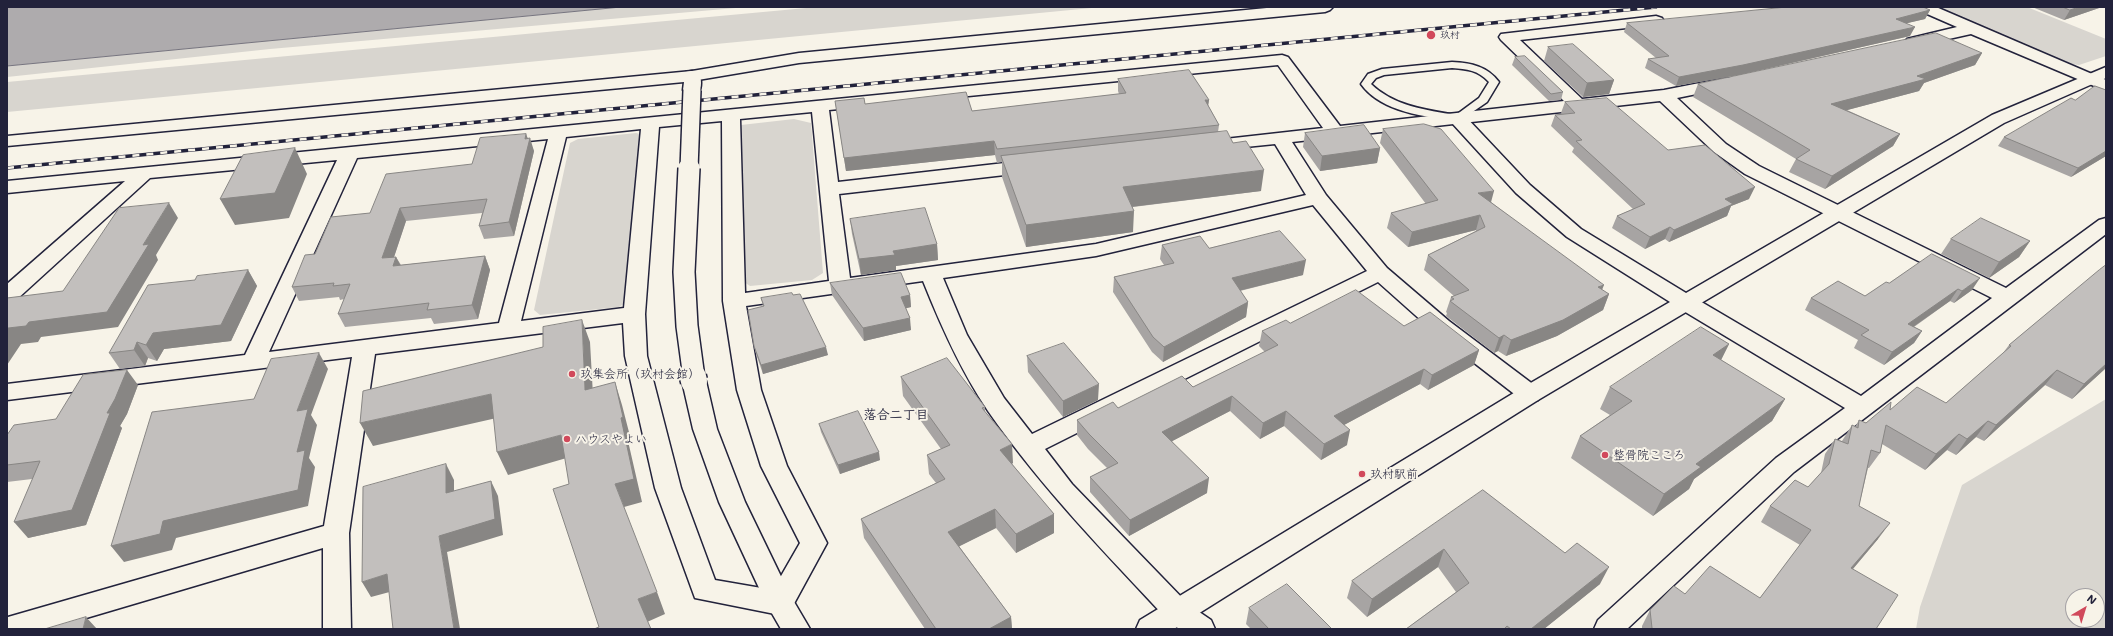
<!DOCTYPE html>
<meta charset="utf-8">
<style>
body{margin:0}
#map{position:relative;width:2113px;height:636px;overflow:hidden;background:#f7f3e8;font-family:Mali,sans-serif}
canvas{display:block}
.frame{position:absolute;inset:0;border:8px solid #22223b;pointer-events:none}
.north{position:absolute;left:2065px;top:588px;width:40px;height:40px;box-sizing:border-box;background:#f7f3e8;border:1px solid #a29fa3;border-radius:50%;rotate:38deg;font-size:11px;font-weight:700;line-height:16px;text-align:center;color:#22223b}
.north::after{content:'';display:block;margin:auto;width:14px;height:18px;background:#d1495b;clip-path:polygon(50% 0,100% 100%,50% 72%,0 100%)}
</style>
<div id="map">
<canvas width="2113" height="636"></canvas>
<div class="frame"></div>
<div class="north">N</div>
</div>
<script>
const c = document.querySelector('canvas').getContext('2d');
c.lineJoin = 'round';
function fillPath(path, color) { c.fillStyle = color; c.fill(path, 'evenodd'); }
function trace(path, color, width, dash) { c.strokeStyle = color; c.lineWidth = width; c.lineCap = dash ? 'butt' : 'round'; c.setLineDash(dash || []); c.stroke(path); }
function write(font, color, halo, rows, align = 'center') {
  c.font = font + ' Mali,"Klee One",sans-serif'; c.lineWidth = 4; c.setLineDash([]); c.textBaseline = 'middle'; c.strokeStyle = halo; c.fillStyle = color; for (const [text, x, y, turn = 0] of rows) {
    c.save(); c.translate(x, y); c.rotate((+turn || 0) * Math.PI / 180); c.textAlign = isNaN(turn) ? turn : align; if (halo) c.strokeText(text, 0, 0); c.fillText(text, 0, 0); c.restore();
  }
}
fillPath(new Path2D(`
 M621,7h126l-477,42 -263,28v-11z
 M817,7h285l-1095,105v-30z
 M1935,7h92l79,32v17l-27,9 -8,-1z
 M794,119l17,4 12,150 -11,7 -62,6 -6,-4 -3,-60v-97z
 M636,133l7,2 -16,167 -8,5 -79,8 -6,-5 36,-167 8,-4z
 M2106,399v230h-190l4,-22 42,-122zM2073,596h24v24h-24z`), '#d8d5cf');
const water = new Path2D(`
 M7,7h614l-614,59z`);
fillPath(water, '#aeabad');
trace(water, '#76747f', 1);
const service = new Path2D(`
 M1452,62c19,1 35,4 47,20l-12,20 -29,20c-32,-6 -76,-9 -97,-38l7,-10 14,-5zM1452,68c15,1 26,2 37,14l-10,16 -23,17c-30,-5 -62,-9 -85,-31l5,-6 8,-3z`);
const minor = new Path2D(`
 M1277,7h56l-3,3 -5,2 -526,51 -107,18 -6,-1 -2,-4 2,-4 6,-1 107,-18z
 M1915,7h21l170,73v11l-135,-57 -58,13 -6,-2 -2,-3 2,-3 50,-12 -39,-17z
 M1656,16l6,2 2,3 -2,3 -142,16 62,59 82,-9 61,-12 6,1 2,4 -2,4 -54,11 49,46 33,22 247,122 93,-68 7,-2v16l-312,238 -167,157h-33l4,-9 178,-162 69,-50 -168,-101 -3,-5 3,-5 8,-2 8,2 168,99 131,-98 -247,-124 -31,-22 -54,-51 -368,41 34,53 61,73 62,53 89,67 4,6 -4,6 -8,2 -8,-2 -89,-69 -55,-49 -333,167 27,35 117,121 22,15 4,9h-36l-10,-8c-63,-67 -128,-134 -181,-210 -27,-40 -47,-85 -65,-130l-177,25 15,84 26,76 40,77 -37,68 -10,4 -85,-17 -40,-110 -30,-132 -2,-33 -248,31 -26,179 2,96h-28v-81l-274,81h-42l1,-12 316,-91 28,-169 -345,43v-16l238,-29 92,-195 -187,18 -135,123 -8,2v-19l118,-103 -118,12v-12l1275,-126 6,2 52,69 224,-25 -63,-61 -2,-3 2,-3zM1278,65l45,63 -107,12 -6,1 -3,4 3,4 6,1 59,-6 31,51 -210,49 -246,34 -11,-84 192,-22 7,-2 2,-4 -2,-4 -7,-2 -193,22 -9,-72zM812,112l17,169 -84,12 -5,-174zM722,121l1,180 14,89 24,76 39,77 -27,47 -58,-10 -34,-92 -34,-132 -2,-42 14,-187zM641,129l-17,179 -103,13 45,-184zM548,139l-49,184 -230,29 88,-194zM1313,205l54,66 -335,163 -28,-36 -37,-63 -24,-57 153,-22z`);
const tertiary = new Path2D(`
 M2106,67v11l-102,45 -466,277 -364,229h-38l4,-9 382,-232 148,-86 -103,-65 -51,-44 -64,-70 -3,-4 3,-4 6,-1 6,1 66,70 51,44 105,64 306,-178z
 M692,71l6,1c4,6 4,16 0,22l-6,1 -6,-1 -3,-4 1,-8 -677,64v-10z
 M694,373l8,2 4,6 11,48 28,73 45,93 20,34h-29l-15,-26 -47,-101 -26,-73 -11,-48 4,-6z`);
trace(service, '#22223b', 3);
trace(minor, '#22223b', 3);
trace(tertiary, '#22223b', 3);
fillPath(service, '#f7f3e8');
fillPath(minor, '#f7f3e8');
fillPath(tertiary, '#f7f3e8');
const rail = new Path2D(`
 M7,168l1649,-161`);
trace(rail, '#22223b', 3.5);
trace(rail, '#f7f3e8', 2.5, [7]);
const tertiaryBridgeFar2 = new Path2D(`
 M689,169l3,-79`);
const tertiaryBridgeFar1 = new Path2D(`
 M689,168l-5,104 3,54 7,52`);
const tertiaryBridge = new Path2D(`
 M693,377l1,4`);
trace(tertiaryBridgeFar2, '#22223b', 20, []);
trace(tertiaryBridgeFar1, '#22223b', 24, []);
trace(tertiaryBridge, '#22223b', 29, []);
trace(tertiaryBridgeFar2, '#f7f3e8', 17);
trace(tertiaryBridgeFar1, '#f7f3e8', 21);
trace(tertiaryBridge, '#f7f3e8', 26);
fillPath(new Path2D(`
 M2032,7h70l-38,13z
 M1930,10l-5,9 -18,4 3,13 -171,39 -63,11 -31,-18 3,-9 8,-1 -32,-26 3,-9z
 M1548,47l66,33 -5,14 -26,3 -39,-36z
 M1982,53l-7,12 -51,18 -5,8 -72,19 53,24 -7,12 -68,43 -36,-17 7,-13 -103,-62 5,-13z
 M1515,57l48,35 -2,8 -12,1 -37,-36z
 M1118,79l91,21 -1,5 11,20 -1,7 43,59 -128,16v25l-107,15 -24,-70v-15l-5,1 -2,-8 -149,16 -11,-70 30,3 107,7 147,-17 -1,-3z
 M2106,90v66l-35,21 -73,-31 6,-9 71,-37z
 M1565,102l103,48 81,49 -18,7 -4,10 -58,26 -4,-3 -20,10 -33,-21 5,-12 16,-7 -61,-57 2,-4 -23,-22 4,-11 7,-1 -1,-1z
 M1383,129l108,73 111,88 7,4 -6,16 -46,26 -51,20 -8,-5 -4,2 -48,-37 1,-3 -1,-1 5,-15 3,-1 -30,-26 4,-15 48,-24v-1l-68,17 -21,-19 4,-15 35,-9 -46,-61z
 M1305,133l75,15 -3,15 -57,8 -17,-24z
 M526,134l2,5 6,12 -20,85 -30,3 -5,-13 3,-13 -76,8 -12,36h2l5,8 84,-9 5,14 -12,49 -44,5 -3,-6 -86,9 -7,-13 6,-15 -4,1 -1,-3 -40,4 -7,-14 78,-74 102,-49z
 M850,219l87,25 1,16 -42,6v4l-35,5 -9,-41z
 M1951,239l79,2 -11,16 -30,21 -48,-24z
 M1162,245l47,3 94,27 -63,16 8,11 -2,15 -83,45 -11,-10 -39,-60 1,-15 50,-12 -4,-6z
 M2106,265v103l-34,31 -27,-14 -61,56 -8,-4 -20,18 -9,-5 -22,20 -43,-26 -2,9 -11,15h-1l-9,38 19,33 -25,30 23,60h-234v-3l8,-16 35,-16 75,4 40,-53 -39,-23 9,-16 38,-19 13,-14 4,-19 10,-15 7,2 10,-16 3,2 4,-7 7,3 24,-13 56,-7 57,-50 6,-8z
 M248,270l9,16 -26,55 -67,8 -7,12 -9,-3 -3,8 -25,3 -11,-16 86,-73z
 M830,283l80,12 1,12 -5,1 5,22 -47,11 -32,-46z
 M1889,283l83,7 -18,13 -4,-2 -36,26 8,4 -8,12 -30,22 -30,-17 4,-8 -53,-30 6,-12 54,-2z
 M793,295l35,60 -65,19 -7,-20 -2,-8 9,-40 -2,-8z
 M1290,323l114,3 75,24 -5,15 -46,25 -8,-6 -76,41 3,20 -26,15 -37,-34 -24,13 -30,-28 -58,30 35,52 -78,43 -39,-44v-15l17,-9 -19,-19 -11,-14v-15l116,-33 72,-35 -6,-6 3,-15z
 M1729,344l-8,16 64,39 -13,22 -78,58 -5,10 -36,27 -82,-58 9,-22 30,-21 -10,-6 10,-22z
 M1027,356l71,44 -35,17 -35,-45z
 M901,377l84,30v5l28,51 -1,1 42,50v19l-38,20 -20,-25 -37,18 52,71 1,12h-87l-61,-91 -3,-19 75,-36 -7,-9 -2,-19 14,-6 -38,-53z
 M138,385l-11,29 -7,12 2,2 -36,97 -58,13 4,-59 -25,3v-47l49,-16z
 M819,424l61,36 -40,14 -19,-42z
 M1483,490l117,94 -56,45h-138l50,-37 -18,-25 -71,50 -20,-19 5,-17z
 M1249,608l82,20v1h-80l-5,-5z`), '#a7a4a3');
fillPath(new Path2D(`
 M2079,7h23l-38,13 6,-10z
 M1930,10l-5,9 -34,8 5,-8z
 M1915,27l-5,9 -171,39 -63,11 3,-9z
 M1982,53l-7,12 -51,18 -5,8 -94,25 6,-12 86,-28z
 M1614,80l-5,14 -26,3 4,-14z
 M1205,100h4l-2,13z
 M526,134l3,8 1,-4 4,13 -20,85 -5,-14z
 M1900,134l-7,12 -68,43 7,-13z
 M994,141l1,14 -149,16 -2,-13z
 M295,148l12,26 -18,44 -54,7 -15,-26z
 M1380,148l-3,15 -57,8 2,-15z
 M2106,151v5l-35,21 7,-9z
 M1264,170l-3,21 -139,17 1,-21z
 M1755,187l-6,12 -18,7 -4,10 -58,26 5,-12 51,-31z
 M1494,191l-4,15 -12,-13z
 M169,203l9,15 -22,37 2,5 -40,67 -77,10 -3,5 -17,2 -14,21v-35l1,-2 21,-6 114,-77z
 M400,208l6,13 -17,51 -7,-14z
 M1134,211l-1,21 -107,15v-22z
 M1480,215l-4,15 -68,17 4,-15z
 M1670,227l-5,12 -20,10 5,-12z
 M2030,241l-11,16 -30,21 10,-16z
 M937,244l1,16 -42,6v4l-35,5 -2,-16 34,-8z
 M485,256l5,14 -12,49 -6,-14z
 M396,257l7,13 -10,-4z
 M1306,260l-3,15 -73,18 2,-15z
 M248,270l9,16 -26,55 -67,8 -7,12 -11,-16 7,-12z
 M1980,278l-8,12 -18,13 8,-12z
 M1604,285l-6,15v-13z
 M1958,289l-8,12 -50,35 8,-12z
 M1609,294l-6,16 -46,26 -51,20 5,-16z
 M910,295l1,12 -8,2 -2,-12z
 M1248,302l-2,15 -83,45 1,-15z
 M910,318l1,12 -47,11 -1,-13z
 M582,320l8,22 4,71 -9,-23z
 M1922,331l-8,12 -30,22 8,-13z
 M1504,335l-6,16 -4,2 5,-15z
 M137,342l11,16 -3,8 -11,-16z
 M1729,344l-11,22 -5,-11z
 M826,347l2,8 -65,19 -2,-9z
 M1479,350l-5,15 -46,25 4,-15z
 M319,353l9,16 -17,46 6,10 -8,33 6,9 -7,39 -132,32 -4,12 -48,12 -13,-16 52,-25 134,-110z
 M2106,364v4l-34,31 12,-15z
 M1424,369l-4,15 -89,48 3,-16z
 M127,370l11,15 -11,29 -7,12 2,2 -36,97 -58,13 -14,-16 93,-109z
 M2057,370l-12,15 -61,56 12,-16z
 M615,382l7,23 9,35 -3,1 14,61 -18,5 -9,-23 6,-66z
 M1099,384l-1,16 -35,17v-16z
 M491,394l10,23 -128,29 -13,-23z
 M1232,396l-2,15 -69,36 1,-15z
 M1785,399l-13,22 -78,58 -5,10 -36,27 11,-22 32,-30z
 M1286,411l-2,15 -24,13 3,-16z
 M1988,421l-12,16 -20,18 11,-16z
 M1350,430l-3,15 -26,15 3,-16z
 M1959,434l-12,16 -22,20 11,-16z
 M561,435l9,22 -62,18 -11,-23z
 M1012,444l1,19 -13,6v-19z
 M879,452l1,8 -40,14 -2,-9z
 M446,464l8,16v29l-8,-16z
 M1209,478l-2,15 -78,43 1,-16z
 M491,481l7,15 5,39 -56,17 13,77h-6l-15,-93z
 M995,509l1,19 -46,23 -2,-19z
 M1054,514v19l-38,20v-19z
 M1890,523l-12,16 -38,45 11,-16z
 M1444,549l-6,18 -71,50 5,-18z
 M1609,567l-9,17 -56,45h-13z
 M387,574l10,16 -26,7 -9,-15z
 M657,592l8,22 -18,8 -9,-23z
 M86,617l11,12h-14z
 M1011,617l1,12h-23z`), '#888684');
const building = new Path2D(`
 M1787,7h136l7,3 -34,9 19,8 -172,38 -64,12 -31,-18 21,-3 -42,-33z
 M2063,7h16l-9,3z
 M1936,33l46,20 -65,23 9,3 -95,25 69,30 -68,42 -36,-17 14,-9 -112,-66z
 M1573,44l41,36 -27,3 -39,-36z
 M1525,56l38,36 -12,2 -36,-37z
 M1189,70l20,30h-4l14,25 -222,24 -3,-8 -150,17 -9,-57 29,-3 1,6 101,-12 6,19 154,-18 -8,-14z
 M2095,86l11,4v61l-28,17 -74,-31 67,-39 4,2z
 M1607,98l61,52 37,-5 50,42 -30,12 8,5 -59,26 -4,-3 -20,10 -33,-21 28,-12 -69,-63 6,-1 -27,-25 20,-2 -10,-11z
 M1424,124l17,5 53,62 -16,2 126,92 -6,2 11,7 -46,26 -52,20 -7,-5 -5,3 -49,-37 4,-2 -3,-2 18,-7 -41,-35 57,-28 -5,-12 -68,17 -21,-19 47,-13 -55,-71z
 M1364,125l16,23 -58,8 -17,-23z
 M1227,131l6,12 13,-2 18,29 -141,17 11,24 -108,14 -25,-69z
 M526,134l-1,5 5,-1 -21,84 -30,4 8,-27 -87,9 -18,50 14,-1 -3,9 92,-10 -13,49 -45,5 2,-7 -91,11 12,-30 -17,2 1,-3 -42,4 13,-32 10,-1 16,-37 39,-4 16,-39 86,-10 8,-26z
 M295,148l-20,45 -55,6 23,-44z
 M169,203l-26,42 6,-1 -42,68 -78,10 -3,4 -18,2 -1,2v-32l56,-7 56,-83z
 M925,208l12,36 -44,7 2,4 -36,4 -9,-40z
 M1981,218l49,23 -31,21 -48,-23z
 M1280,231l26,29 -74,18 16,24 -84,45 -11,-10 -39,-60 60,-14 -12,-18 38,-9 9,12z
 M1932,254l48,24 -18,13 -4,-2 -50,35 14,7 -30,21 -31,-17 8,-5 -58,-32 27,-17 27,15 21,-14 3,1z
 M2106,265v99l-22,20 -27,-14 -61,55 -8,-4 -21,18 -8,-5 -23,20 -50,-29 -6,28 -9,-3 -12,56 31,17 -39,45 47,27 -22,34h-223l-1,-1 -2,-18 24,-24 11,8 25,-28 50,32 51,-68 -41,-24 25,-26 13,7 21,-23 6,-25 13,5 4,-19 6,3 1,-8 7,3 25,-21 -1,8 27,-23 29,16 65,-57 -2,-1 90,-75z
 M248,270l-27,55 -68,8 -7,12 -9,-3 -3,8 -25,3 39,-68 47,-5 2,-4z
 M901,273l9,22 -9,2 9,21 -47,10 -33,-45z
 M1356,290l48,36 26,-14 49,38 -47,25 -8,-6 -90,47 16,14 -26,14 -38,-33 -23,12 -31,-27 -70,36 47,46 -79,42 -40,-43 28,-14 -29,-29 -12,-14 36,-18 5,6 64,-32 11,11 85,-42 -16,-14 24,-11 4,3z
 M792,293l1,2 7,-1 26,53 -65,18 -7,-19 -6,-36 16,-4 -3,-8z
 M582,320l3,70 30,-8 8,35 -2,1 13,61 -19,5 42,108 -19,7 13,30h-57l5,-2 -46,-138 16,-5 -8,-49 -64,17 -6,-58 -131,29 3,-32 180,-44v-20z
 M1701,327l28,17 -16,11 72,44 -89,65 5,3 -37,27 -84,-58 52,-35 -22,-14z
 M1064,343l35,41 -36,17 -36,-45z
 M319,353l-22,58 11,-2 -11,43 8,-2 -7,40 -135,31 -3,13 -49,12 41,-134 102,-13 17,-40z
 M947,358l38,49 -3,1 30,36 -12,6 54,64 -38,20 -21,-25 -47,23 63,85 -22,12h-53l-75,-110 84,-40 -18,-24 23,-10 -49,-68z
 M127,370l-12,29 -8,14h3l-38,97 -58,12 26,-61 -33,4v-30l7,-10 42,-6 27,-44z
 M858,411l21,41 -41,13 -19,-41z
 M446,464v29l45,-12 4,38 -56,17 15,93h-61l-6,-55 -25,8 1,-95z
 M1483,490l82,63 12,-10 32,24 -78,62h-20l-4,-3 -3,3h-98l63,-46 -25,-34 -72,50 -20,-18z
 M1287,584l44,44 -1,1h-61l-20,-21z
 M86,617l-3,12h-38z`);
fillPath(building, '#c2bfbd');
trace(building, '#888684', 1);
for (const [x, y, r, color] of [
 [1431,35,5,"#d1495b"],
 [572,374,4,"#d1495b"],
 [567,439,4,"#d1495b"],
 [1605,455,4,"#d1495b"],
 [1362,474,4,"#d1495b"]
]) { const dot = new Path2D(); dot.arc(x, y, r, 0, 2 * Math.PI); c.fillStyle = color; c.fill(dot); trace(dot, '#f7f3e8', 1.5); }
write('10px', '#22223b', '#f7f3e8', [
 ["玖村",1440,35]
], 'left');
write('12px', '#22223b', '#f7f3e8', [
 ["玖集会所（玖村会館）",580,374],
 ["ハウスやよい",575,439],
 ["整骨院こころ",1613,455],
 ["玖村駅前",1370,474]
], 'left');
write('bold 13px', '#22223b', '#f7f3e8', [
 ["落合二丁目",896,415]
]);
</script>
